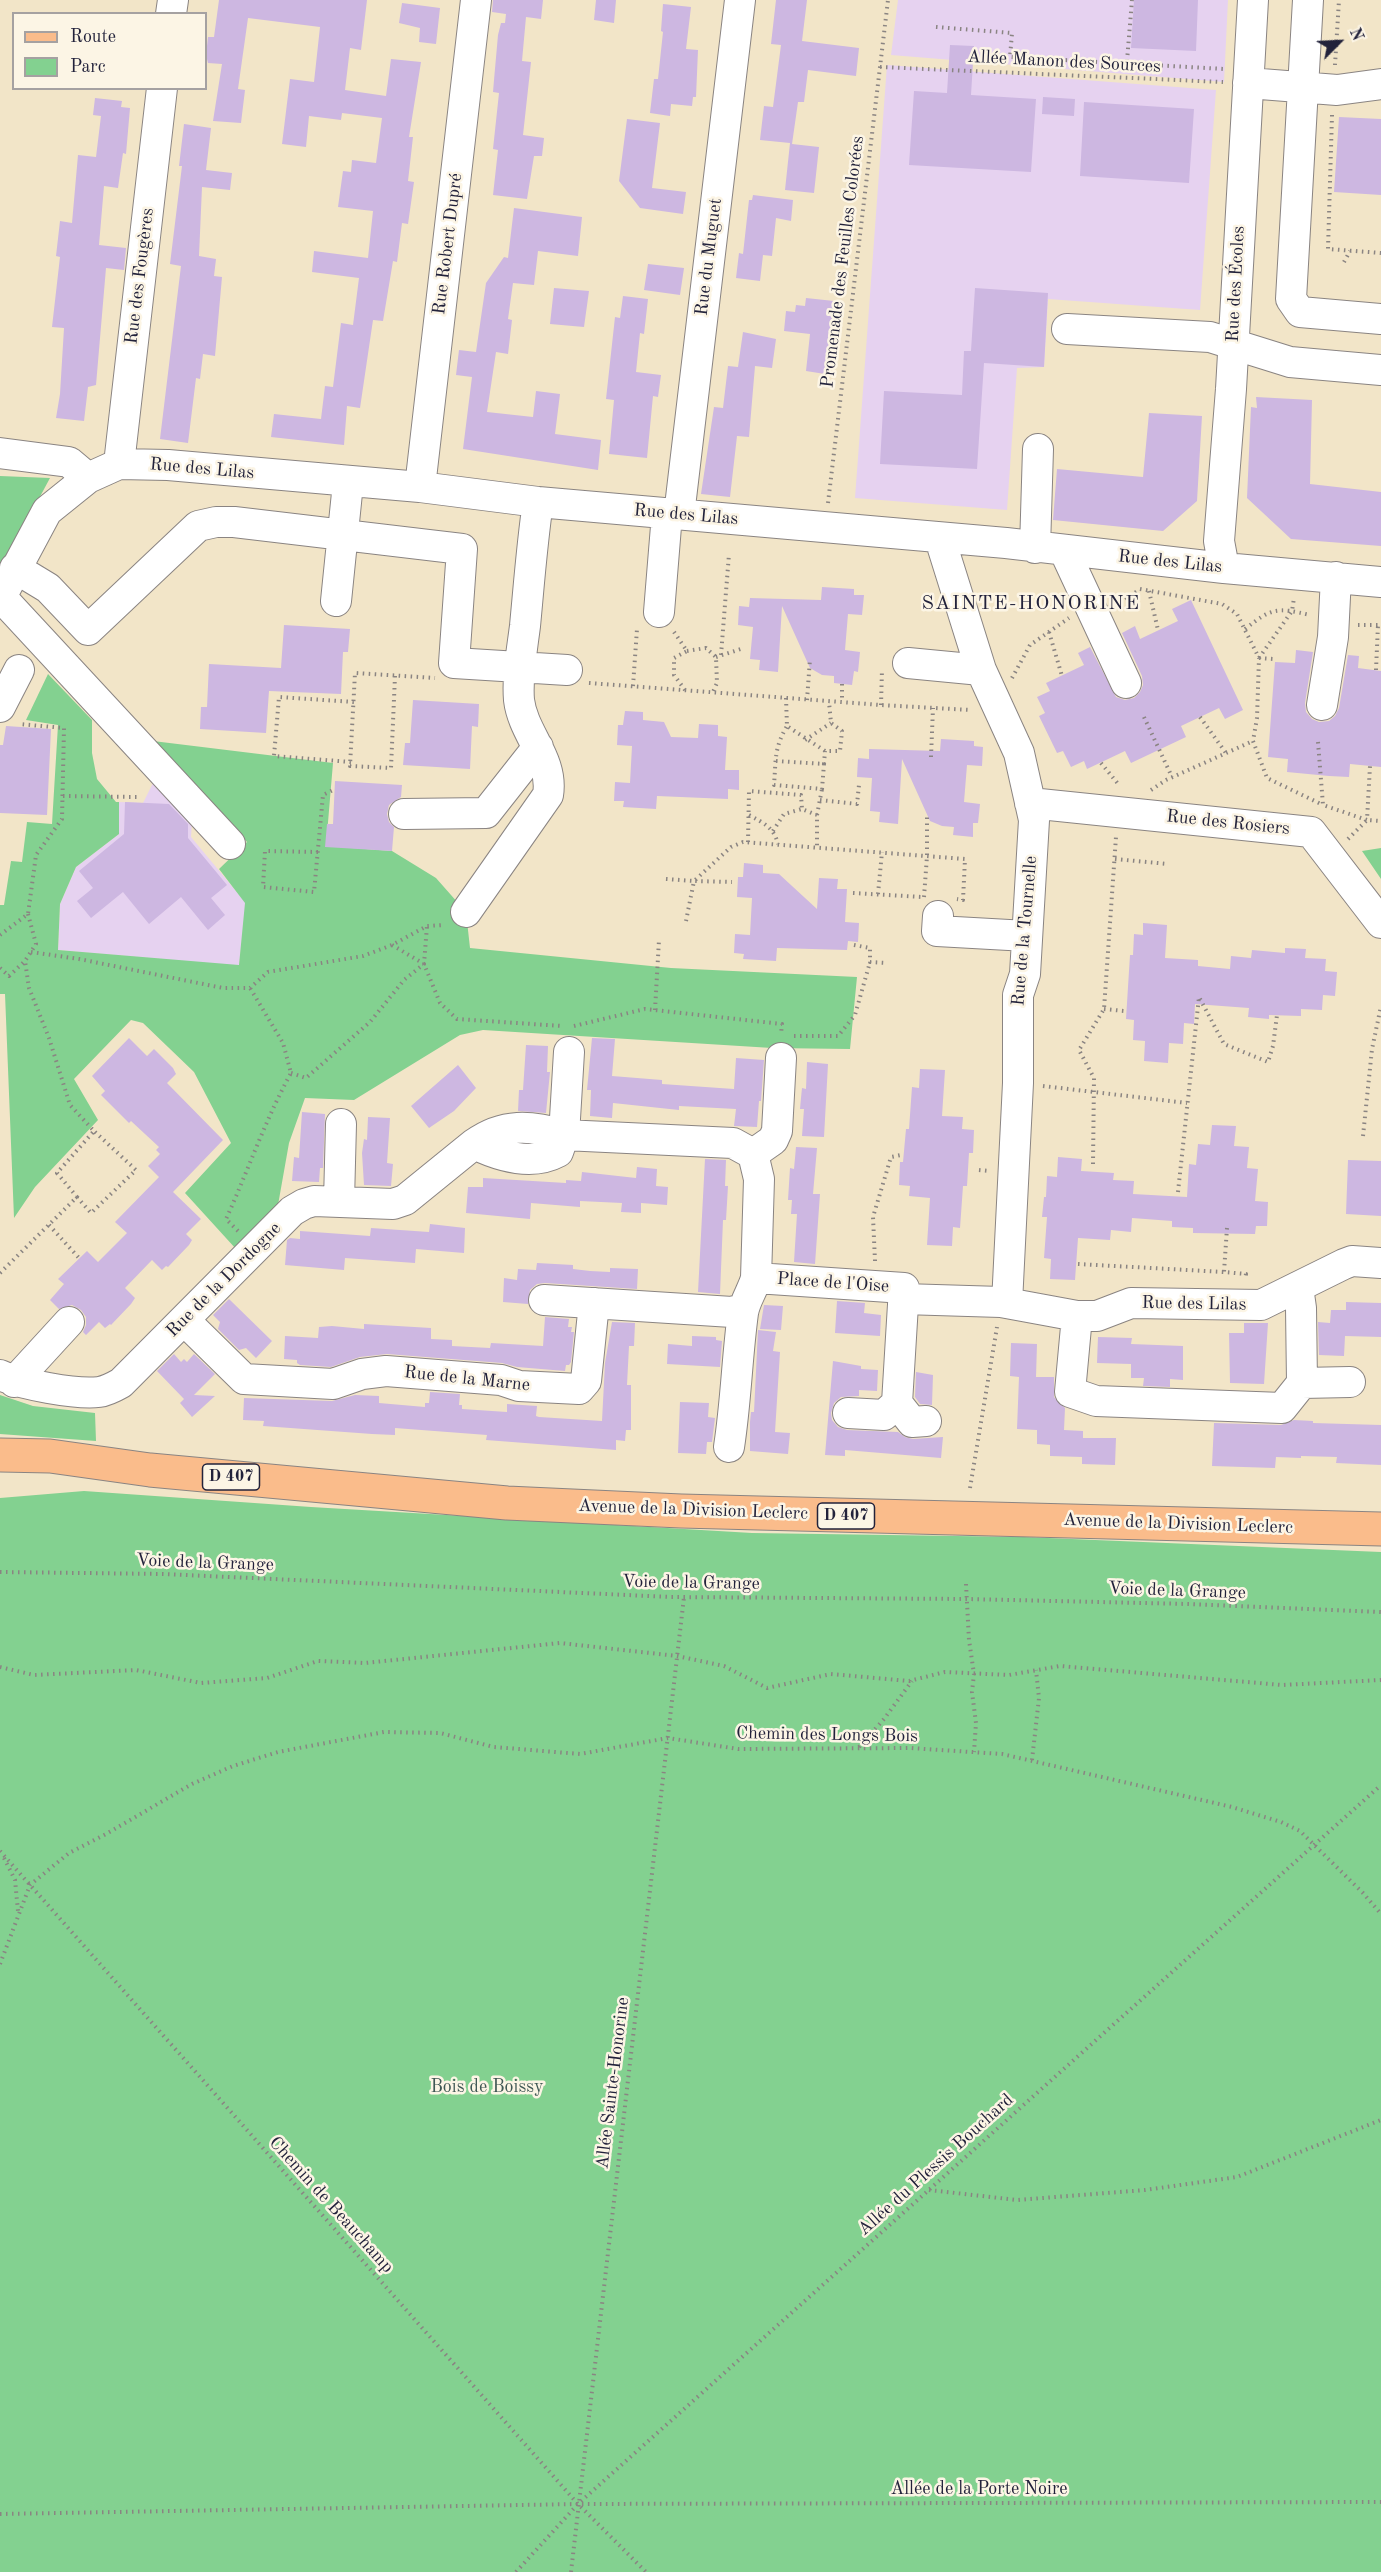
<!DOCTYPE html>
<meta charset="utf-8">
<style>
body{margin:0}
#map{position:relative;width:1381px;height:2572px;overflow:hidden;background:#f2e5c8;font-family:"Old Standard TT",serif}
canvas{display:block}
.legend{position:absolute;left:12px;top:12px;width:195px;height:78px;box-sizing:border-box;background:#fcf5e5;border:2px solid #a5a1a1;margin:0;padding:8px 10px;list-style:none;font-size:18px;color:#22223b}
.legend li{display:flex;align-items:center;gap:12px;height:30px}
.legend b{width:30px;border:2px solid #a5a1a1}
.north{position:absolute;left:1309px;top:12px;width:60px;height:60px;-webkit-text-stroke:4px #fcf5e5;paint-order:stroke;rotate:66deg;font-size:16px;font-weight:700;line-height:24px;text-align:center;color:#22223b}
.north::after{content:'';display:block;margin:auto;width:21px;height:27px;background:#22223b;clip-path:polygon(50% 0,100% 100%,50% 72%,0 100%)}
</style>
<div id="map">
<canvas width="1381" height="2572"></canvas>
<ul class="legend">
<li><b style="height:8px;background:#fabc8b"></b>Route</li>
<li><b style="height:16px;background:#83d190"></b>Parc</li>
</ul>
<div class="north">N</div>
</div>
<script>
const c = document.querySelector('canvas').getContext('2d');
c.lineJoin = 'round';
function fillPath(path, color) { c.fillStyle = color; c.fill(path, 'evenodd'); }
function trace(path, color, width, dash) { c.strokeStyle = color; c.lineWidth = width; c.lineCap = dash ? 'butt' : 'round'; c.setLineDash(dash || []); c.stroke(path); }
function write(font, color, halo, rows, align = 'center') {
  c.font = font + ' "Old Standard TT",serif'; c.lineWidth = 5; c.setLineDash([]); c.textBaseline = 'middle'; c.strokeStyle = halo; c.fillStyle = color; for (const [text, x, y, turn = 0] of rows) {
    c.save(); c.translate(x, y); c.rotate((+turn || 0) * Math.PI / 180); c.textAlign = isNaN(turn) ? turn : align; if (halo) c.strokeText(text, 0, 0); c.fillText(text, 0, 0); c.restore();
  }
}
fillPath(new Path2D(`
 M898,0h330l-4,82 -333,-27z
 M887,65l329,25 -16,220 -152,-11 -4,68 -27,1 -10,142 -152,-12z
 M154,781l39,23 -2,33 55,66 -7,63 -181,-16 2,-46 16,-37 43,-33v-32l24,1z`), '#e6d2f0');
fillPath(new Path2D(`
 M0,476l50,2 -50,93z
 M48,674l44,46v33l5,26 19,23h3v32l-43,33 -16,37 -2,46 181,15 6,-62 -26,-34 28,-27 -94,-101 180,22 -7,83 66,5 44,27 30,34 4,36 201,20 186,9 -7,72 -78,-1 -289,-18 -23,5 -106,65 -49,-2 -16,45 -11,62 -42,44 -51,-56 46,-50 -37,-71 -51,-49 -12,-3 -57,59 24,41 -63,67 -21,31 -9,-224h-5v-89h4l7,-44 11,1 5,-40 25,2 6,-99 -32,-5z
 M1381,848v31l-19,-28z
 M0,1395l33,11 62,7 1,28 -96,-7z
 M84,1491l227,16 441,26 272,4 357,15v1020h-1381v-1074z`), '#83d190');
fillPath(new Path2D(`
 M219,0h148l-6,50 -11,-2 -5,42 41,6 5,-37 30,3 -12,75h4l-5,44 6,1 -6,42 -6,-1 -5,39 -4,-1 -10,60 -10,-1 -13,88 -13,-2 -3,39 -73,-8 3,-23 47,5 4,-33 8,1 8,-64 12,2 6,-47 -47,-6 2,-21 54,7 5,-47 -35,-4 5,-36 8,1 1,-12 24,3 6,-45 -40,-5 -1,7 -32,-4 -3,31 -24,-3 8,-65 24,3 6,-55 -72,-9 -10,71 7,1 -4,33 -28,-2 9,-57 -14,-1 -2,-8 2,-18h6z
 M493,0h50l-2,19 -15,-2 -4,44 9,1 -8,73 21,3 -2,18h-8l-7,43 -34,-4 5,-45 -5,-1 6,-56 -6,-1 1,-12 4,-45 3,-12h4l1,-9 -14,-2z
 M596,0h20l-2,23 -20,-3z
 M776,0h31l-5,41 57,7 -3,28 -48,-6 -4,32h-6l-6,42 27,3 -5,46 -29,-3 5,-47 -30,-3 4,-34 9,1 8,-62 -10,-1z
 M1134,0h64l-2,51 -65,-3z
 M402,3l38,5 -4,36 -17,-2 1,-14 -21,-5z
 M663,4l28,3 -5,42 12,1 -2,47h-3l-1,9 -21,-2 -1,12 -20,-3 4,-34h4l5,-47 -2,-1z
 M950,45l24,1 -3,49 65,4 -5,73 -122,-7 5,-74 33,2z
 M1043,97l32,2 -1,17 -32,-2z
 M95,98l27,3 -1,6 9,1 -4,46 -3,-1 -5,35 -14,-2 -5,59 27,3 -2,22 -18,-2 -10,117 -8,2 -4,34 -28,-3 4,-24 4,-66 -12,-1 8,-70 -4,-1 4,-35 12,2 6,-68 18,2 5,-41 -8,-1z
 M1084,102l110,7 -5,74 -109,-7z
 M1339,117l42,2v76l-47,-3z
 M627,119l33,4 -8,65 34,4 -3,22 -43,-6 -21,-27z
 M184,124l27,4 -5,42 26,3 -2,17 -28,-3 -3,69 17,3 -2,17 8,1 -7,79 -12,-2 -3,25 -4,-1 -8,65 -28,-4 21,-173 -11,-2 12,-98h-3z
 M753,195l40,5 -2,21 -15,-3 -4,38 -9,-1 -3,26 -24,-3 3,-25 4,1 6,-54h3z
 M514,208l68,9 -4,39 -40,-5 -4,34 -21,-2 -5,36 4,1 -4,34 -12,-2 -9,60 46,5 3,-26 24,3 -5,40 46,6 -3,30 -135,-21 9,-72 -16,-2 3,-25 17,2 10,-69 18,-26 4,1z
 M648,264l36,4 -4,27 -36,-5z
 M554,288l35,3 -5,36 -34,-3z
 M975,288l73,5 -4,74 -60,-4 -7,106 -97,-5 4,-73 78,4 2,-44h7z
 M623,296l25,3 -4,35 -4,-1 -4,39 25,3 -3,22 -5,-1 -6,62 -38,-4 5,-54 -8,-1 9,-82 5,1z
 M806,298l28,3 -9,73 -19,-3 4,-37 -26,-3 2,-20 9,1 1,-7 9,1z
 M743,332l33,7 -4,29 -17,-2 -6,71 -12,-1 -7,61 -29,-3 13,-87 9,1 5,-42 10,1z
 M1256,397l56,3 -2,84 71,8v54l-90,-7 -44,-41 4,-91 6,1z
 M1149,413l53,3 -5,85 -34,30 -110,-11 4,-51 86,8z
 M822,587l32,2v6h10l-2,20 -14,-1 -3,36 15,2 -2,20 -4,-1 -2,14 -18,-2v-7l-12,-1 -12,-7 -28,-62 -4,66 -19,-2 1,-10 -10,-1 3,-32 -15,-2 1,-19 10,1 1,-9 71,2z
 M1191,600l52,110 -18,9 -6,-11 -38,18 5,11 -55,26 -6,-12 -38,18 -3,-8 -13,6 -8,-16 -6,2 -18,-37 6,-3 -8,-16 13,-6 -4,-8 38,-18 -6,-12 12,-6 26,50 9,3 9,-2 6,-6 3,-7 -1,-9 -20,-43 13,-7 5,13 38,-18 -6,-12z
 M284,625l66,4 -2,23h-5l-2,42 -72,-3 -3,42 -66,-4 1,-22h6l2,-43 72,4z
 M1296,650l17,2 -8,51 1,9 6,7 7,3 10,-1 6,-5 4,-8 9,-53 11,1 -1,12 23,3v96l-31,-3 -1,13 -20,-1 -42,-4 1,-13 -20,-2 7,-95 20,1z
 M413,700l66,4 -1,23 -6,-1 -2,43 -67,-4 2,-22h5z
 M625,711l18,1v8l21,2 7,15 27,1 1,-14 19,1v11l9,1 -2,33h14v20l-11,-1v10l-71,-3 -1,13 -33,-2 1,-6h-10l1,-19 15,1 2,-37 -15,-1 1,-20h5z
 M6,726l45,3 -4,86 -47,-2v-68h3z
 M941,739l33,2v5l9,1 -1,19 -15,-1 -3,37 16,2 -2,19h-5v14l-20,-2 1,-8 -12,-1 -12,-5 -28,-62 -4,65 -19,-2 1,-10 -10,-1 2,-33 -15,-1 1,-19 11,1v-10l71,2z
 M335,781l67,4 -1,12 -12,8 -2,9 2,8 5,5 -2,24 -67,-4 2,-23h6z
 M125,802l44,2 19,20v14l39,47 -16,13 14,17 -17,15 -27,-33 -32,27 -26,-32 -32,26 -14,-17 16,-13 -14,-17 45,-37z
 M744,863l19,2v8l16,1 38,35 2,-31 19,1 -1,10h10l-2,33 14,1 -1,19 -10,-1 -1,9 -70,-2 -1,13 -33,-2 1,-5 -10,-1 1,-19 15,1 2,-37 -15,-1 1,-20h5z
 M1143,923l24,2 -2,33 33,2v6l32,3 1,-13 20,2 1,-8 33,3v-5l21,1 -1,9 21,1 -1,12 12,1 -2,24 -12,-1 -1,15 -21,-1v7l-32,-1v4l-21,-2 1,-9 -54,-4 -1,20 -10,-1 -1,21 -14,-1 -1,20 -24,-2 1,-20 -12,-1 1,-20 -8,-1 4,-64h3l1,-21 9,1z
 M129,1038l18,18 7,-7 19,19 3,6 -9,9 56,57 -50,52 28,27 -15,15 6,6 -3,5 -21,22 -2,-1 -4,4 -10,-10 -27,28 10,10 -4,6 -20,21 -1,-1 -5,4 -6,-6 -13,13 -3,-3 3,-7v-8l-5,-7 -9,-5 -13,4 -9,-9 14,-16 -6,-5 29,-28 11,11 29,-29 -12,-11 44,-45 -11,-11 12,-12 -4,-4 3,-3 -28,-26 -2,2 -28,-28 4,-4 -13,-15z
 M592,1038l23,1 -3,37 50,4v4l72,5 2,-31 28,2 -3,41h-2l-2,26 -23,-1 2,-17 -57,-3v4l-66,-7 -1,15 -22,-2 1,-26h-4z
 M526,1045l22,1 -1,26h3l-4,41 -28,-2 1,-21h4z
 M807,1062l21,2 -4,73 -22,-1 2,-27h-4l1,-11 1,-10 4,1z
 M458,1065l18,23 -22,23 -25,17 -18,-22z
 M920,1069l25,1 -3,46 21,1 -1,12 12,1 -1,23h-4l-2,33h-4l-3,42 -7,-1 -1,19 -25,-1 3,-47 -21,-2 1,-10 -11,-1 1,-23h3l3,-33h3l3,-42 7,1z
 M302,1112l23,2 -2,54h-3l-1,14 -27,-1 2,-24 5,1z
 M368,1117l22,1 -3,45 6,1 -2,22 -27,-1 -2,-32 2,-14 3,1z
 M1212,1125l24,1 -2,20 15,1 -2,21 11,1 -3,32 13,1 -1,24h-11l-1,8 -62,-1v-5l-21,-1v-6l-40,-3 -1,14 -20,-2 -1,10 -32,-2 -3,42 -25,-1 1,-20 -7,-1 3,-41h-5l2,-20h2l1,-21 10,1 1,-20 24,2 -1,12 33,2 -1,7 21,1 -1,13 54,3 2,-33 7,1 2,-21 12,1z
 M796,1147l21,1 -4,46h7l-5,70 -21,-2 3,-48h-6l1,-14h-4l2,-32 4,1z
 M705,1159l21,1 -1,26h3l-2,34h-3l-3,74 -22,-2z
 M1348,1160l33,1v55l-35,-2z
 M637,1167l20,2 -1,17 12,1 -1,18 -26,-2v10l-20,-1 1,-9 -42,-2v6l-49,-4 -1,16 -64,-6 2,-26h15v-9l83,5v-3l15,1 1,-9 54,6z
 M430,1224l35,4 -1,25 -48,-4 -1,14 -70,-5 -1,12 -59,-5 2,-25 3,-2 10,1v-8l70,5 1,-8 58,4z
 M537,1263l36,2v4l17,2 20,1v-4l28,1 -1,20 -92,-6 -8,1 -7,6 -2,14 -25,-2 1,-24 13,2 1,-11 18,1z
 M229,1299l43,42 -16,17 -10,-10 -7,2 -21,-21 2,-7 -7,-7z
 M837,1301l28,2 -1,10 17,2 -1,21 -45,-3z
 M1346,1302l35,1v34l-36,-1 -1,20 -25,-1 -1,-33 12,1 1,-13h15z
 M764,1305l19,1 -2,24 -21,-1z
 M545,1317l24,2 -1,8h4l-1,5h3l-3,30 -2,3h-3l-1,6 -48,-4 -15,-4 -115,-9 -27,3 -29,10 -31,-2 -3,-2v-3l-13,-1 1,-23 33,2 1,-11 13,-1 32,3v-5l67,4v11l21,1v6l38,2 1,-5 52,3z
 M612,1322l23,1 -1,23h-5l-2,39h4v45h-5l-1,11 -9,-1v10l-130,-10 1,-5 -92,-7v7l-23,-1 -109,-8 1,-5 -21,-1 1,-22 88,3 23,-6 24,1v7l46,4v-4h4l1,-11 30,2 -1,11h3v4l45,3v-8l30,2 -1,10 3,1 63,4 3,-58z
 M1244,1323h24l-4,61 -34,-1 -1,-50h15z
 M758,1330l18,2 -3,19 7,1 -5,80 15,1 -2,21 -38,-3v-29l1,-10h3z
 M692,1336l24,1v3l6,1 -2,26 -53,-3 1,-20 24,2z
 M1098,1337l34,1 -1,6 52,2v34l-13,-1v8l-27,-1 1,-8h-13v-14l-34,-1z
 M1011,1343l26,1 -1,33h18v20l11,11 -1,22 19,1v7h33l-1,27 -33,-1v-7l-32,-1v-11l-13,-1v-14l-20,-1 2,-52 -9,-1z
 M174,1354l7,8 3,-3 3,3 7,-8 21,20 -21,21 21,1 -23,21 -12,-14 4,-4 -27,-28z
 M833,1361l28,5v3l17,1 -1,21 -18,-1v6l-18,1 -7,6 -3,10 1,7 6,7 9,3 51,2 7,5 8,2 30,-2 -2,21 -96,-8v6l-20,-1z
 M916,1372l17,3 -1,30 -12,-1 -5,-7z
 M680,1402l29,1 -1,14 7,1 -3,24h-5l-1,12 -28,-1z
 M1294,1420l19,1v2l68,2v40l-45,-2 1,-6 -36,-1v2l-25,-1 -1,11 -63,-2 2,-43 67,2z`), '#cdb7e1');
const minor = new Path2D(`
 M1308,0l-17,299 9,13 81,7
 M171,14l2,-14
 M1248,83l89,7 44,-6
 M1067,329l143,8 80,25 91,8
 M0,453l69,9 19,16
 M119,464l43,-376
 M420,487l56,-487
 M679,515l61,-515
 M940,539l41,131 38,83 15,67 -9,154 -7,21v88l-11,220
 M1035,548l3,-99
 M1064,550l62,133
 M15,568l33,20 40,42 110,-104 18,-4h18l228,27 -8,114 113,7
 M1224,568l-5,-27 12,-152 22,-389
 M1,597l229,247
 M0,599l47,-88 41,-33 31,-14 49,1 252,22 118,15 468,41 218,25 157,14
 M336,601l12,-118
 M659,612l8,-98
 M908,663l73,7
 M1322,705l11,-68 3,-60
 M0,707l19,-37
 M1030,803l281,29 70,91
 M404,814l82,-1 52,-66
 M466,912l82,-117c6,-36 -25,-61 -29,-95 -2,-24 3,-50 6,-74 4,-42 7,-83 13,-124
 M938,916l-1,15 90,5
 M474,1144c29,-21 57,-19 90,-9l5,-83
 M753,1154l20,-14 4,-9 4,-73
 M339,1201l2,-77
 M756,1278l148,10 -7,115 -13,12 -36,-2
 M1298,1287l3,21 1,75
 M903,1299l98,3 76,14h20l34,-13 130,2 83,-41 8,-3 29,2
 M544,1300l188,12 11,-3
 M1077,1316l-7,76 26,9 186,7 20,-25 48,-1
 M184,1320l60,59 89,5 29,-10 24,-3 115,9 18,6 60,3 7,-8 8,-78
 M0,1375c19,9 77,20 99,17 7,-1 15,-5 22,-9l171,-172 12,-7 10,-3 79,3 12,-4 69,-56c25,12 58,22 84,8l6,-17 169,8 20,11 6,25 -3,99c-3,12 -11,22 -13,35 -6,44 -7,89 -14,134
 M14,1382l55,-60
 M897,1403l15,19 14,-1`);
const major = new Path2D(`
 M0,1455l50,1 100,14 357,33 174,8 700,18`);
trace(minor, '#8a8482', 32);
trace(major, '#8a8482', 35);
trace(new Path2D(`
 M936,27l76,6 -2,24 214,12
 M1127,61l5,-61
 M1335,65l4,-65
 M880,67l343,15
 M1332,115l-4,134 53,4
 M1344,262l6,-11
 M828,503l60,-503
 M1149,591l9,39
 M1116,607l24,-18 82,15 15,10 22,44 -2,60 -4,23 14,37 56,27
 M1358,625h23
 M1245,629c27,-21 31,-22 65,-14
 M674,632l13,19 -13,7v17l11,15
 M1049,632l13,44
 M687,651l19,-3 10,9 1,26 -4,9
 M721,655l8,-101
 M716,657l28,-9
 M1259,658l33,-47 2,-13
 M1259,658l14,1
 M1376,670l2,-45
 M395,676l-4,92 -41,-2 5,-93 80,5
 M1012,678l18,-33 39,-27
 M589,683l292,22 89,5
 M842,684v18
 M633,686l4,-57h2
 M786,698l1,28 38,25h15l2,-20 -11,-8 -2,-21
 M807,700l3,-41
 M881,705l1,-36
 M1144,717l28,60
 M1200,717l26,36
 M805,740l26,-17
 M1318,742l5,63 44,15 3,-54
 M931,757l2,-49
 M776,761l48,3 -2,25 -48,-4c2,-25 0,-37 13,-59
 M351,762l-77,-6 5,-59 75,5
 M1101,763l18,22
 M824,764l1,-13
 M1151,790l15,-10 87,-39
 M63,796l75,1
 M820,800l37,4 2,-19
 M749,815c15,8 25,13 29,29
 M817,815l5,-26
 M773,831l11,-17 18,-5
 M1348,839l19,-19 14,1
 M748,842l1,-51 52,4 1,14 15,6v32
 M318,852l-53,-1 -2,36 51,5 9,-97 12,-6
 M1115,859l53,5
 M666,879l28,2 37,-34 12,-5 222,17 -2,41 -6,-1
 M853,893l69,4
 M878,894l4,-42
 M924,897l3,-41v-39
 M686,921l8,-40 38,1
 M0,935l28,-21 8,-59 26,-36 2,-91 -45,-4
 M392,945l32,19 16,39 17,16 105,7
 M854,945l16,3v14l17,1
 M31,952l48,7 144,29h27l18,-16 95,-16 29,-11 35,-19 17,-1
 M0,968l9,8 16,-15
 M1104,1009l20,2
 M655,1010l4,-70
 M574,1026l71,-17 137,15 -1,10
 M794,1036h44l17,-21 15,-53
 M291,1073l15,5 64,-56 34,-42 20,-16 3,-38
 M1043,1086l144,17
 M1363,1136l9,-87 9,-43
 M1093,1164l1,-86 -15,-28 25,-41 12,-172
 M979,1170l10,1
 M1178,1192l21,-195 25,47 44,18 5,-16 4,-31
 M77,1197l14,16 45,-43 -42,-39
 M49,1225l30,33
 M1227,1228l-3,44 22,2 -1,5
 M238,1231l-12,-12c22,-48 39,-99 65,-146l-8,-30 -33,-55
 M875,1261l-2,-44 18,-60 10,-2
 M1078,1264l146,8
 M0,1273l77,-76 -20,-24 37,-42 -24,-26 -21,-67 -20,-50 -4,-27 11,-17 -8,-30
 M970,1488l27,-161
 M0,1572l163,2 508,23 295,2 222,5 193,8
 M966,1584l3,56 5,34 -2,18 4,31 -2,29
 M0,1667l34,8 102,-5 65,13 66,-5 51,-17 47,2 195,-20 117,13 47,10 43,22 64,-14 78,7 36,-9 64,3 51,-9 222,19 99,-5
 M859,1747l25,-28 28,-38
 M1032,1760l7,-62 -3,-28
 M0,1851l578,653 68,68
 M4,1858l11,22 3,31
 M0,1964l30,-79 39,-32 37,-19 86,-50 41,-18 45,-14 106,-20 56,1 54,14 86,7 88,-16 70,11 172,-1 92,6 230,53 49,15 19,9 63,62 18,21
 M929,2190l88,10 128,-10 92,-13 144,-57
 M0,2514l578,-10 803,-2
 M516,2572l62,-68 803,-719
 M571,2572l113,-975`), '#8a8482', 4, [1.5, 4.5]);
trace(minor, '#fff', 30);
trace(major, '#fabc8b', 33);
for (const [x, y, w] of [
 [231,1477,57],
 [846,1516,57]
]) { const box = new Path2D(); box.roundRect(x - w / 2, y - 13, w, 26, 4.5); c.fillStyle = '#fcf5e5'; c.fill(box); trace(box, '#22223b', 1.5); }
write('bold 16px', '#22223b', null, [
 ["D 407",231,1477],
 ["D 407",846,1516]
]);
write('18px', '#22223b', '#fcf5e5', [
 ["Allée Manon des Sources",1064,62,3],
 ["Rue Robert Dupré",448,244,-83],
 ["Rue du Muguet",709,257,-83],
 ["Promenade des Feuilles Colorées",843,262,-83],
 ["Rue des Fougères",140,276,-83],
 ["Rue des Écoles",1236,284,-87],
 ["Rue des Lilas",202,469,5],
 ["Rue des Lilas",686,515,5],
 ["Rue des Lilas",1170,562,6],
 ["Rue des Rosiers",1228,823,6],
 ["Rue de la Tournelle",1025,931,-85],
 ["Rue de la Dordogne",224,1280,-45],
 ["Place de l'Oise",833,1283,4],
 ["Rue des Lilas",1194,1304,1],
 ["Rue de la Marne",467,1379,6],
 ["Avenue de la Division Leclerc",693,1510,2],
 ["Avenue de la Division Leclerc",1178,1524,2],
 ["Voie de la Grange",205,1563,2],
 ["Voie de la Grange",691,1583,1],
 ["Voie de la Grange",1177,1591,2],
 ["Chemin des Longs Bois",827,1735,1],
 ["Allée Sainte-Honorine",613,2083,-83],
 ["Allée du Plessis Bouchard",936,2165,-42],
 ["Chemin de Beauchamp",331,2205,48],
 ["Allée de la Porte Noire",979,2489]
]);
write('18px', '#3f5754', '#fcf5e5', [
 ["Bois de Boissy",487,2087]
]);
c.letterSpacing = '1.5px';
write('20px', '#22223b', '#fcf5e5', [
 ["SAINTE-HONORINE",1031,604]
]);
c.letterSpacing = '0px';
</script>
